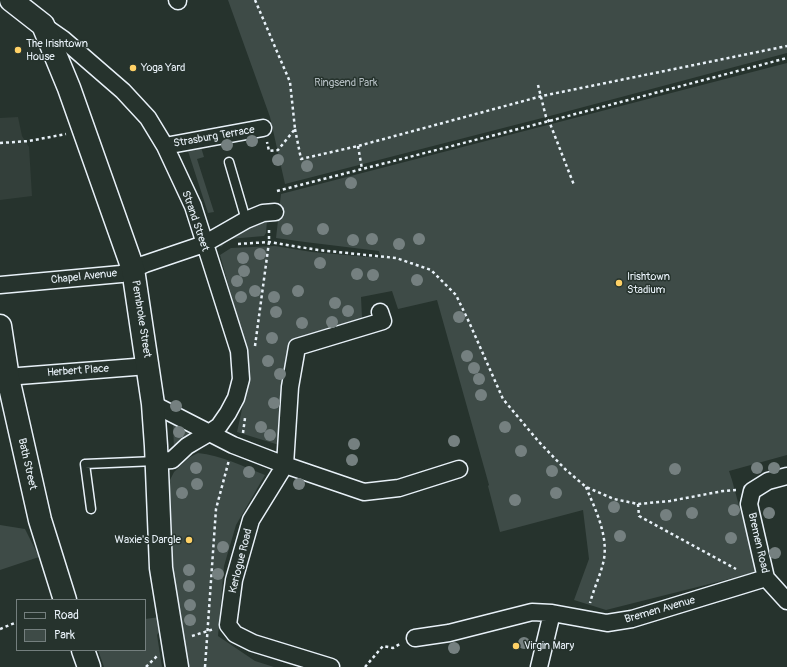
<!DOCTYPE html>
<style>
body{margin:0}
#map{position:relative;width:787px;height:667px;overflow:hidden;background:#26332d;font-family:Pangolin,sans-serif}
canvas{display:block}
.legend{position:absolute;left:16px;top:599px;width:130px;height:52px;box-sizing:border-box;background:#26332d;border:1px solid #747f7e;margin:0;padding:5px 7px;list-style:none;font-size:12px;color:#e8f1f8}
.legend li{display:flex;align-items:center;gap:8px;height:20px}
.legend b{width:20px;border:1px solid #747f7e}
</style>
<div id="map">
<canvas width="787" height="667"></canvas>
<ul class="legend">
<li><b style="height:5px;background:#26332d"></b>Road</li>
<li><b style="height:11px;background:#3e4b47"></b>Park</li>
</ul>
</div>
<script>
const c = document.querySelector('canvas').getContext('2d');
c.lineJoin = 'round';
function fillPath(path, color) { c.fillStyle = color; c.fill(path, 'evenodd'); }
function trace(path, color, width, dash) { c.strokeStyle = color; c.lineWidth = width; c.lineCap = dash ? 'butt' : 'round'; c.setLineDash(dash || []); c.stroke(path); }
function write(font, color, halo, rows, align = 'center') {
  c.font = font + ' Pangolin,sans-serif'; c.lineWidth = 3; c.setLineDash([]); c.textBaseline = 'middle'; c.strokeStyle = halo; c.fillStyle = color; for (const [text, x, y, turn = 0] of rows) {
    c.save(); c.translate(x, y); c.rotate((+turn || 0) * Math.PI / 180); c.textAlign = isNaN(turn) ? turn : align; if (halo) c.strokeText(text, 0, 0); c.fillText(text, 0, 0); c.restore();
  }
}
fillPath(new Path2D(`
 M18,117l4,19 7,11 3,49 -32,4v-82z`), '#333f3a');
fillPath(new Path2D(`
 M228,0h559v53l-241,64 -261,67 -15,-67z
 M787,63v392l-58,16 3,9 25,92 -151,38 -32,-10 15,-41 -6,-49 -83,22 -12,-46 1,-1 -52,-185 -39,9 -6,-18 -31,6 1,21 -70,22 -6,14 -7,91 -42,-13 12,-55 -4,-32 -25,-90 11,-7 44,-2 37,6 69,6 -2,-7 -74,-9 -29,-4 5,-44z
 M200,144l4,13 -7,2 17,53 -6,1 -21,-65z
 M267,220l-1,13 -2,3 -35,3 -8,8 -1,-2c12,-14 30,-19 47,-25z
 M173,420l23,13 -22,18z
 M198,453c23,2 46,14 67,22l-29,50 -12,41 -6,70 37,25 19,6h-89l-17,-122 1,-63 5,-10 16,-15z
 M0,525l25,4 14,28 -39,13z
 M160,617l2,12 -5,6 5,32h-58l-6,-17h47v-31z`), '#3e4b47');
const lane = new Path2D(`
 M229,162l17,58
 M91,509l-6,-45 71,-3`);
const street = new Path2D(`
 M177,0l1,1
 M43,25l20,14 60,52 25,27 17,28 28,60 46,145 2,28 -5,19 -8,15 -9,13 -10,7 -12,7 -10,6 -15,14 -15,1
 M165,146l98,-18
 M0,285l121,-11 24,-10 59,-20 42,-24 17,-7 12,-1
 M0,380l19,-4 129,-10
 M153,404l80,41 52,20 5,-78 7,-40 86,-26 -3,-9
 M787,476l-19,5 -16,10 -3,13 17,74 21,23
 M415,638l34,-5 83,-21 20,1 55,10 25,-4 134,-41
 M331,667l-78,-24 -18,-9 -7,-9 6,-45 17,-60 34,-55 79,27 35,-4 60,-19
 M539,667l13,-54`);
const secondary = new Path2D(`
 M11,0l32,25 26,63 64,181 20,135 3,42 5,122 16,99
 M0,326l8,52 32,142 25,80
 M83,650l6,17`);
trace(lane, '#e8f1f8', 11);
trace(street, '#e8f1f8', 19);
trace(secondary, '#e8f1f8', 25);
trace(new Path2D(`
 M255,0l35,82 5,47 -17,21 -9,1 -2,-9
 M538,85l8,32 3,4 25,64
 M295,129l6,30 57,-13 184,-50 245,-50
 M0,143l29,-2 37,-7
 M358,146l4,23
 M277,191l272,-70 238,-63
 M238,244l31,-2 49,8 78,8 35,12 25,25 13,27 34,77 36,43 26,27 21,18 28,12 24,5 32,-3 53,-10 13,-1
 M255,346l14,-104v-14
 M243,433l2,-15
 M586,487c9,22 22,47 18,72 -3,15 -10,29 -14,44
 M638,504l1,12 97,53
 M0,629l17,-7
 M192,636l22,-7
 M146,667l11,-11
 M205,667l11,-158 13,-49
 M365,667l18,-21 10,2 7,-4`), '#e8f1f8', 2.5, [3, 3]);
trace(lane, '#26332d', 8);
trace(street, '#26332d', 16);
trace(secondary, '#26332d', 22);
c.fillStyle = '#758080';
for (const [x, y] of [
 [252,141],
 [227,145],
 [278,160],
 [307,166],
 [351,183],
 [287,229],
 [323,229],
 [372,239],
 [419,239],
 [353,240],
 [399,244],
 [260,254],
 [243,258],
 [320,263],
 [244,271],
 [357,274],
 [373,275],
 [417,280],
 [237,281],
 [255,291],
 [298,291],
 [241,297],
 [274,297],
 [335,303],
 [348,311],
 [276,312],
 [459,317],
 [332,322],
 [302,323],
 [272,338],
 [467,356],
 [268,361],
 [474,368],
 [280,374],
 [479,379],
 [481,395],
 [274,403],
 [176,406],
 [261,427],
 [505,427],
 [179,432],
 [270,435],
 [454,441],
 [354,444],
 [521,451],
 [352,460],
 [196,468],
 [757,468],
 [774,468],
 [675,469],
 [552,471],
 [249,472],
 [197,484],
 [299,484],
 [182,493],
 [556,493],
 [515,500],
 [614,507],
 [734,510],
 [692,513],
 [769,513],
 [666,515],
 [620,536],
 [731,538],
 [223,547],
 [775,553],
 [189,570],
 [218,574],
 [189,586],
 [190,605],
 [190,620],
 [524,643],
 [454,648]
]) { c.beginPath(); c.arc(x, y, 6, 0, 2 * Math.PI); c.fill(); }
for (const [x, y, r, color] of [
 [18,50,4,"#ffd166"],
 [133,68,4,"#ffd166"],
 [619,283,4,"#ffd166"],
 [189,540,4,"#ffd166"],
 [516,646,4,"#ffd166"]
]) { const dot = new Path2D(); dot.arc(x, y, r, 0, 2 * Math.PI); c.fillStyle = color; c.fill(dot); trace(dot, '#26332d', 1.5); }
write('11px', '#e8f1f8', '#26332d', [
 ["The Irishtown",26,44],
 ["House",26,57],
 ["Yoga Yard",141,68],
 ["Irishtown",627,277],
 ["Stadium",627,290],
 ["Waxie's Dargle",181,540,"right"],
 ["Virgin Mary",524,646]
], 'left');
write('11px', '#b5bfc3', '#26332d', [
 ["Ringsend Park",346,83]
]);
write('11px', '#e8f1f8', '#26332d', [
 ["Strasburg Terrace",214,137,-10],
 ["Strand Street",195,221,71],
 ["Chapel Avenue",84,277,-6],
 ["Pembroke Street",141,319,81],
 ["Herbert Place",78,371,-4],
 ["Bath Street",27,464,77],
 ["Bremen Road",758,543,77],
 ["Kerlogue Road",241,561,-76],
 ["Bremen Avenue",660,610,-16]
]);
</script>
